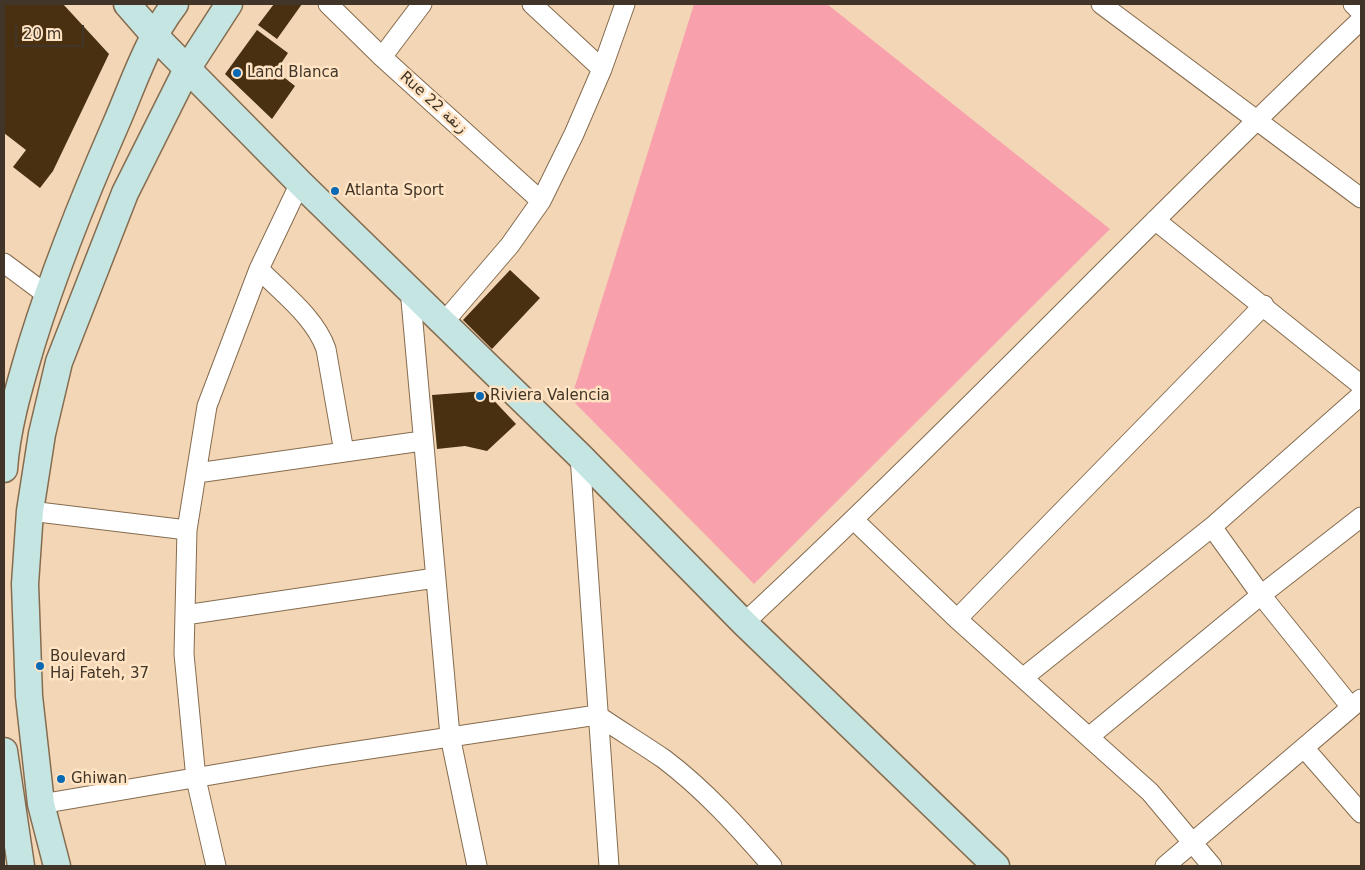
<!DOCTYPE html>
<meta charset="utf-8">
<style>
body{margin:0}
#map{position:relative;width:1365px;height:870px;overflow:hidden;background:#f2d6b6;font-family:"DejaVu Sans",sans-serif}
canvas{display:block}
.frame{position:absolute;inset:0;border:5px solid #403528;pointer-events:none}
.scale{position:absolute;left:15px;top:25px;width:69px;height:22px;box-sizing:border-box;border:2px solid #403528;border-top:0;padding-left:6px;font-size:15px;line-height:18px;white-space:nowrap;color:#403528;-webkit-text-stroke:4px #ffe3c2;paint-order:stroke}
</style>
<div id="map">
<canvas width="1365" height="870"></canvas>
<div class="frame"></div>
<div class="scale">20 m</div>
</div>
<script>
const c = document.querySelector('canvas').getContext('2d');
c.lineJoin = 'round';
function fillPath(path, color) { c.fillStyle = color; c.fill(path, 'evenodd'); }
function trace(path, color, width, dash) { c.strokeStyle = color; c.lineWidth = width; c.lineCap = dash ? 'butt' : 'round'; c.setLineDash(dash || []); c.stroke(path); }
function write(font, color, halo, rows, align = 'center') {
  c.font = font + ' "DejaVu Sans","Noto Sans Arabic",sans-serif'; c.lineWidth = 5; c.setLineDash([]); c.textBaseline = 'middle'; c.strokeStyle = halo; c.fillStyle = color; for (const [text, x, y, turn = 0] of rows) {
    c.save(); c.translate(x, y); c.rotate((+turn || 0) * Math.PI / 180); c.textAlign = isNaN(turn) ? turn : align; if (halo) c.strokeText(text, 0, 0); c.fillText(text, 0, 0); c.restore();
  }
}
fillPath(new Path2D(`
 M694,4h133l283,225 -356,355 -183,-185z`), '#f9a0ad');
fillPath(new Path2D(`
 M4,4h59l46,50 -56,117 -13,17 -27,-21 13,-17 -22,-17z
 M274,4h28l-25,35 -19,-14z
 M257,30l31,23 -12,18 19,15 -23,33 -47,-45z
 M510,270l30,28 -48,51 -29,-29z
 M485,391l31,33 -29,27 -22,-5 -28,3 -5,-54z`), '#483011');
const street = new Path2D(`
 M328,4l54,53 159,144
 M532,4l70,65
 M1101,4l260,194
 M1353,4l8,8
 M382,57l40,-53
 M1155,220l206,165
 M4,263l43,32
 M259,269c23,24 56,48 67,80l18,103
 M410,289l40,447 27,130
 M444,322l66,-77 31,-44 33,-67 28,-65 23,-65
 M580,456l29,410
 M197,473l225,-32
 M30,511l157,19
 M854,520l103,99 193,173 62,74
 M1212,527l49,68 90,112
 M185,615l250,-37
 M957,619l307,-314
 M744,623c211,-196 408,-406 617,-603
 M1024,677l188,-150 149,-132
 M1090,736l171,-141 100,-78
 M1305,749l56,64
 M41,804l276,-47 280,-42c22,15 45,29 67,44 41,31 75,69 108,107
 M216,866l-20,-87 -12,-125 3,-124 20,-124 52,-137 41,-86
 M1165,866l196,-167`);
const secondary = new Path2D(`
 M127,4l27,31 146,148 280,273 164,167 252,243
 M4,469c3,-43 16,-85 28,-126 23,-74 52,-146 83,-217 18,-41 32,-86 60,-122
 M4,751l17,115
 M57,866l-16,-62 -12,-108 -4,-112 5,-73 12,-77 17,-72 66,-169 62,-124 42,-65`);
trace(street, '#856c4f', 21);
trace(secondary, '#856c4f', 29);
trace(street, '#fff', 19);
trace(secondary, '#c5e5e3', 26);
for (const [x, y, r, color] of [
 [237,73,5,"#0869b5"],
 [335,191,5,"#0869b5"],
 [480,396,5,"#0869b5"],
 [40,666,5,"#0869b5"],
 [61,779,5,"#0869b5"]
]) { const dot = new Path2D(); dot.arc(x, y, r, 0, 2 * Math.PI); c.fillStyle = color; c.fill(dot); trace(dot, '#ffe3c2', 2); }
write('15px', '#403528', '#ffe3c2', [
 ["Land Blanca",247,73],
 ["Atlanta Sport",345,191],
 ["Riviera Valencia",490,396],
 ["Boulevard",50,657],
 ["Haj Fateh, 37",50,674],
 ["Ghiwan",71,779]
], 'left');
write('15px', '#403528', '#ffe3c2', [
 ["Rue 22 زنقة",433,103,42]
]);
</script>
